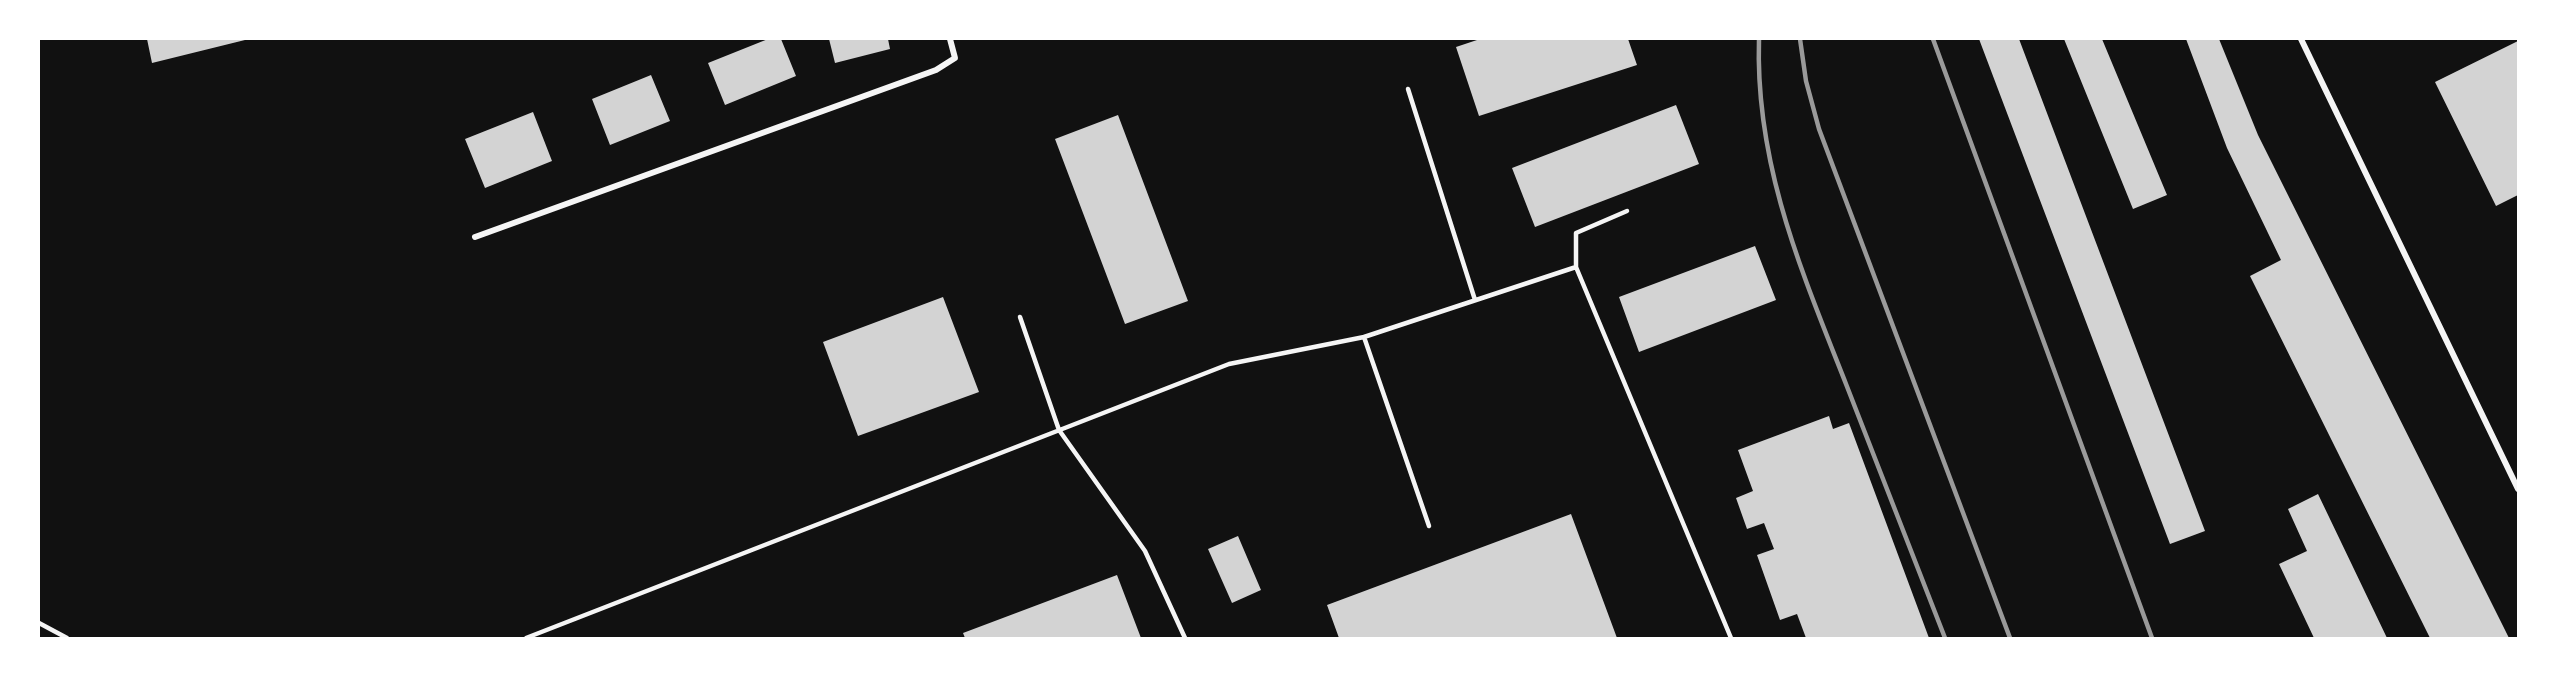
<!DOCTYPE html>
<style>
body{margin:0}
#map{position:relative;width:2557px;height:677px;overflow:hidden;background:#111;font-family:"Noto Serif",serif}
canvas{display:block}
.frame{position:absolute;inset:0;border:40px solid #fff;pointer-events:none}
</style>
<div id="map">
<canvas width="2557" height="677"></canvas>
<div class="frame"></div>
</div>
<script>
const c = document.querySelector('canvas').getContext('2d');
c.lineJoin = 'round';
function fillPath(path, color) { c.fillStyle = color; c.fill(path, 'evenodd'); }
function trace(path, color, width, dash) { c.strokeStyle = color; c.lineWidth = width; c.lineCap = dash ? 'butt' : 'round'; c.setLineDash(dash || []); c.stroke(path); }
fillPath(new Path2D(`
 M147,39h98v1l-93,23z
 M768,39h13l15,37 -71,29 -17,-42z
 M829,39h59l2,10 -55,14z
 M1480,39h148l9,26 -158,51 -23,-69z
 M1979,39h40l186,492 -35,13z
 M2064,39h38l65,156 -34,14z
 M2186,39h33l39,96 251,503h-79l-180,-362 31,-16 -54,-112z
 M2518,41v154l-22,11 -61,-124z
 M651,75l19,46 -60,24 -18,-46z
 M1676,105l23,59 -164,63 -23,-59z
 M533,112l19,49 -67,27 -20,-49z
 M1118,115l70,186 -63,23 -70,-185z
 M1755,246l21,54 -137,52 -20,-55z
 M943,297l36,95 -121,44 -35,-94z
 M1829,416l4,13 16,-6 80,215h-123l-9,-24 -17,6 -23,-65 17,-6 -10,-26 -17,6 -11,-31 17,-7 -15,-41z
 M2318,494l69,144h-73l-35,-74 28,-13 -19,-42z
 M1571,514l46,124h-278l-12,-33z
 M1238,536l23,54 -29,13 -24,-54z
 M1117,575l24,63h-176l-2,-5z`), '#d3d3d3');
trace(new Path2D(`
 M1408,89l67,211
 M1627,211l-51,22v34l155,371
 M1020,317l39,113 86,121 40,87
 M1429,526l-65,-189 212,-70
 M39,623l28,15
 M526,638l703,-274 135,-27`), '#f5f5f5', 4.5);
trace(new Path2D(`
 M2301,39l217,450
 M475,237l461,-167 19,-12 -5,-19`), '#f5f5f5', 6);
trace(new Path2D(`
 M1759,39c-4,125 42,231 87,345 33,85 66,169 99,254
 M1800,39l6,42 13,48 191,509
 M1933,39l219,599`), '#9a9a9a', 4.5);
</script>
